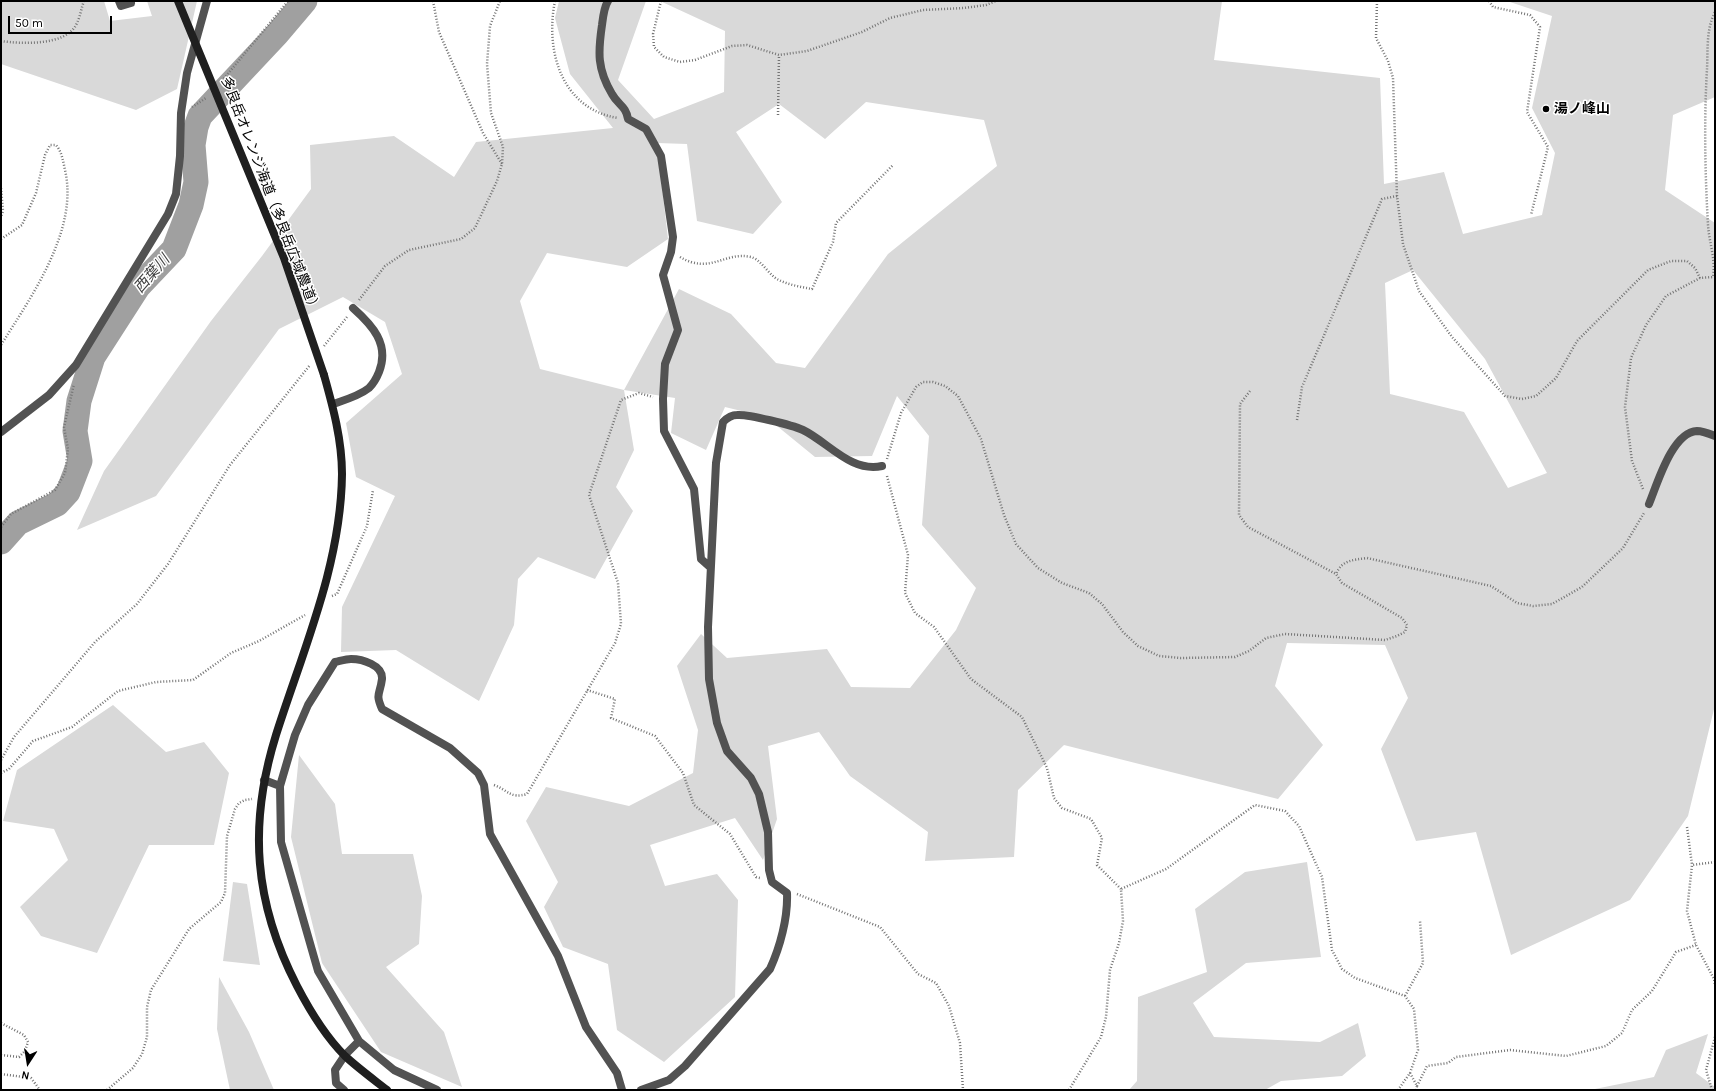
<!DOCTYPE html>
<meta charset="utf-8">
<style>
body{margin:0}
#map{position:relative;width:1716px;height:1091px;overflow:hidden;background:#fff;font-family:Karla,sans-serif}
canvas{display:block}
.frame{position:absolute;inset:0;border:2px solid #000;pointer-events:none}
.north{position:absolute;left:8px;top:1043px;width:40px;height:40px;-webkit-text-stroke:3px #fff;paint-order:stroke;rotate:192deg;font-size:11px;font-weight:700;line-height:16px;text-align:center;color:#000}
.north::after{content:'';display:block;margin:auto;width:14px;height:18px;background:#000;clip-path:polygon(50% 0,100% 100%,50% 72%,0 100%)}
.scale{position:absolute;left:8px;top:16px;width:104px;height:18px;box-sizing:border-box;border:2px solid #000;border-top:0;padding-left:5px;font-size:12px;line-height:14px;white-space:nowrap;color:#000;-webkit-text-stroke:3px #fff;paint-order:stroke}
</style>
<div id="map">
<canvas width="1716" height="1091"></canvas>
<div class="frame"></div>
<div class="north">N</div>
<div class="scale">50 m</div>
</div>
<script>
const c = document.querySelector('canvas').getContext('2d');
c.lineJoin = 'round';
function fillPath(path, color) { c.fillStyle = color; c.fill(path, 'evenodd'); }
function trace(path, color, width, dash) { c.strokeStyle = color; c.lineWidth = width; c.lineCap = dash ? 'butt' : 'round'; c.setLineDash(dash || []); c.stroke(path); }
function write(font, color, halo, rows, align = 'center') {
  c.font = font + ' Karla,"Noto Sans JP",sans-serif'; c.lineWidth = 3; c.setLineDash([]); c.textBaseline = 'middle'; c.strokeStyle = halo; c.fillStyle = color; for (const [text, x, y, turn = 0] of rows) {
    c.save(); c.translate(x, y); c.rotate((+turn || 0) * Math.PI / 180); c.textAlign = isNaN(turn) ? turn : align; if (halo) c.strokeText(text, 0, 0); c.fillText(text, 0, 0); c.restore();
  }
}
fillPath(new Path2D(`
 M1,1h103l6,20 42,-5 -5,-15h50l-20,88 -41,21 -135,-46z
 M559,1h87l-28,79 36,39 70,-27 1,-61 -65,-30h562l-8,59 166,18 4,106 60,-12 19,62 79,-19 13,-62 -23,-45 20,-92 -45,-15h208v96l-42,18 -8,75 50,33v482l-27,111 -58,84 -119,55 -35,-123 -60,9 -35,-92 27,-51 -23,-53 -98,-2 -12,43 48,59 -45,54 -214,-54 -46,45 -4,67 -89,4 3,-29 -78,-56 -31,-44 -51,14 9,73 -14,41 -28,-42 -85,27 15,41 52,-12 21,26 -3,97 -71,65 -47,-32 -9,-66 -45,-17 -19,-40 14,-25 -32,-61 20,-34 83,19 64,-33 5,-43 -21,-64 24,-32 26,24 100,-9 24,38 59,1 46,-58 20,-42 -54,-63 7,-89 -32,-40 -25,60 -57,1 -49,-40 -41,-10 -19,43 -35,-17 4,-35 -51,-8 10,60 -18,37 17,24 -38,68 -57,-22 -20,22 -4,46 -35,76 -83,-51 -55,2 1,-45 53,-111 -39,-19 -10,-54 56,-49 -17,-52 -42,-25 -64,32 -123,167 -79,34 27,-59 107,-150 51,-65 49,-67 -1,-44 84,-9 60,41 22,-35 137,-14 -43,-54 -15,-56zM866,102l118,18 13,46 -109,88 -83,114 -29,-5 -45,-49 -52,-25 -55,101 -84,-21 -20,-68 27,-48 80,14 41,-28 -11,-96 30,1 10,77 56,13 29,-32 -46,-70 43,-28 46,35zM1413,270l72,89 62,114 -39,15 -44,-76 -74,-18 -5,-111z
 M113,705l53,47 38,-10 25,31 -15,72h-65l-52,108 -56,-17 -21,-29 48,-47 -14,-31 -51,-8 14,-51z
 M299,755l36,49 7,50h71l9,42 -3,48 -33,23 58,65 18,55 -81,-35 -59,-89 -31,-126z
 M1307,862l14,95 -75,6 -53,40 21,34 106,5 38,-19 8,33 -24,20 -61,5 -16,9h-136l8,-9 1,-84 69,-25 -12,-63 50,-37z
 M233,882l14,2 13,81 -37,-4z
 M219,977l30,55 25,58h-44l-13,-61z
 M1708,1034l-12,39 19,14v3h-125l64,-13 12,-27z`), '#d9d9d9');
trace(new Path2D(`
 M1,542l17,-19 39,-19 11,-12 12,-31 -5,-30 4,-30 14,-44 45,-70 36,-38 17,-44 5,-23 -3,-37 3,-18 4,-11 77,-82 28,-33`), '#a0a0a0', 25);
trace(new Path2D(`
 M433,1l6,31 44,101 19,31
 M555,1c-10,49 6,108 63,117
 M661,1l-8,33 1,13 10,10 16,5 15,-2 37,-14 15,-1 32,10 28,-4 55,-19 28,-14 33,-8 41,-2 22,-3 10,-4
 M1377,1l-1,37 12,23 5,17 4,118 6,48 16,47 33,46 53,59 17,3 14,-3 20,-18 21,-37 71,-71 23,-9h16l8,7 5,10
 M1489,1l4,6 37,8 10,12 -13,85 21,35 -17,68
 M1,41c20,3 64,5 75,-16 4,-7 5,-16 8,-24
 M222,81l66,-80
 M192,107l14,-9
 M778,115l1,-60
 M1,188l2,23 -2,6
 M1,239l21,-14 14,-32 9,-38 5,-10h6c6,7 7,16 9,25 14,60 -34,127 -64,175
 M680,257c31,18 44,-6 71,0 11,3 18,19 28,23 10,5 22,7 33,9l21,-47 3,-19 57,-58
 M359,300l26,-34 24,-16 52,-11 14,-11 22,-47 5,-17 1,-17 -12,-34 -4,-49 3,-38 10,-25
 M324,346l23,-29
 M1250,391l-10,13 -1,111 9,12 88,47
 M1297,420l5,-33 80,-188 15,-3
 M887,459l14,-46 15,-26 7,-5h10l12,4 13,10 23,43 23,76 12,29 22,24 24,15 27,10 13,11 21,28 15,14 21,10 22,2 54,-1 14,-6 17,-13 19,-4 100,6 12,-4 8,-4 2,-7 -5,-7 -60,-35 -6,-9c6,-14 17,-14 31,-16l124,28 26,17 16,3 19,-2 30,-17 41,-39 21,-35
 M887,476l21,79 -3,38 10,20 19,14 37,52 51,38 25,51 7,30 8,10 29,11 11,19 -5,27 24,24
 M1643,489l-11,-28 -7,-54 6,-49 15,-33 20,-29 34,-18 13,-1c3,-17 -4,-35 -5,-52 -3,-52 -4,-104 -1,-156 1,-19 -1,-40 8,-57
 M1,527l10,-13 44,-24 10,-17 3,-24 -4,-22 10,-43
 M332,596l5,-2 30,-68 6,-36
 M587,690l28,9 -4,19 44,18 28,37 11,32 36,29 26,43 4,1
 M1,760l13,-23 81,-95 42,-38 31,-40 62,-99 80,-100
 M1,773l8,-4 24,-28 39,-14 46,-36 38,-9 37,-2 38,-27 28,-12 46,-26
 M494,785c14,5 16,14 33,9l88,-151 6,-19 -3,-41 -29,-88 32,-95 18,-7 14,4
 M1687,827l5,38
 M1715,862l-23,3 -5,46 9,34 18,34 1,6
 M797,894l83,33 38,47 18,9 13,23 11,37 3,47
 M1405,996l18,-33 -3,-42
 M1,1023l23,12 4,7 -3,9 -6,6 -18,-2
 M1410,1073l7,13 -1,4
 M1,1074l30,4 9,12
 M1417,1086l10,-20 21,-3 8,-6 54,-7 56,6 40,-10 16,-13 10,-23 20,-19 24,-39 20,-7
 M107,1090l26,-22 9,-14 5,-17v-30l4,-17 38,-61 32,-27 4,-9 2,-57 8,-27 4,-6 6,-3 7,-1
 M1069,1090l32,-53 5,-20 4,-47 9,-27 4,-22 -2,-32 45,-20 89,-64 30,6 14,15 23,51 10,73 10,19 13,9 50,18 9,13 4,41 -8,23 -12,17
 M1712,1090l-6,-20 9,-33`), '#747474', 2.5, [1, 2]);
trace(new Path2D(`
 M119,1l2,5 10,-3 -1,-2
 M608,1c-4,6 -5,16 -6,24 -4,27 -5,44 10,69 6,11 14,12 16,25l18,10 15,27 12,81 -2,15 -8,23 15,55 -13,34 -2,35 1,32 30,58 7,70 9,8
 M333,404c12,-4 26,-8 36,-16 4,-4 8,-11 10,-16 11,-28 -7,-47 -26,-64
 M1,432l48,-37 27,-30 92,-151 8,-20 4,-38 1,-43 6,-40 20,-72
 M1649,504c8,-19 23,-72 48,-73 5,0 13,3 18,5
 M264,780l16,6 1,56 37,129 41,70
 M280,786l15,-51 13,-30 27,-43c5,-1 11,-3 16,-3 11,0 32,6 31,20 -2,16 -7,14 0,30l68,39 28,25 6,12 6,49 68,122 28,71 31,46 5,17
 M344,1090l-8,-7 -1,-13 10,-15 14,-14 35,29 43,20
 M641,1090l28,-10 16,-14 85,-97c10,-22 18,-51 17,-76l-15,-11 -3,-12 -1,-38 -9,-38 -8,-16 -24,-27 -10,-28 -8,-44 -1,-52 8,-164 7,-41c4,-4 8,-7 14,-7 11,-1 55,10 66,15 25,12 48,43 79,36`), '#525252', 8);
trace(new Path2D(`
 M324,375c9,32 18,65 18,99 -1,91 -39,176 -66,261 -28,90 -22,168 21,251 13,25 28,50 48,70 13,12 28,23 42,34`), '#1f1f1f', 8);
trace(new Path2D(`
 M178,1l106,257 40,117`), '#1f1f1f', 8);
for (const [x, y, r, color] of [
 [1546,109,4,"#000"]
]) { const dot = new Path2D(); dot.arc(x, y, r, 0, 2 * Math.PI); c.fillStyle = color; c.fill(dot); trace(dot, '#fff', 1.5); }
write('bold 14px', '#000', '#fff', [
 ["湯ノ峰山",1554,109]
], 'left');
write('14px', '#000', '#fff', [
 ["多良岳オレンジ海道（多良岳広域農道）",270,195,69]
]);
write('italic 15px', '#414141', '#fff', [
 ["西葉川",152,274,-49]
]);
</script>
